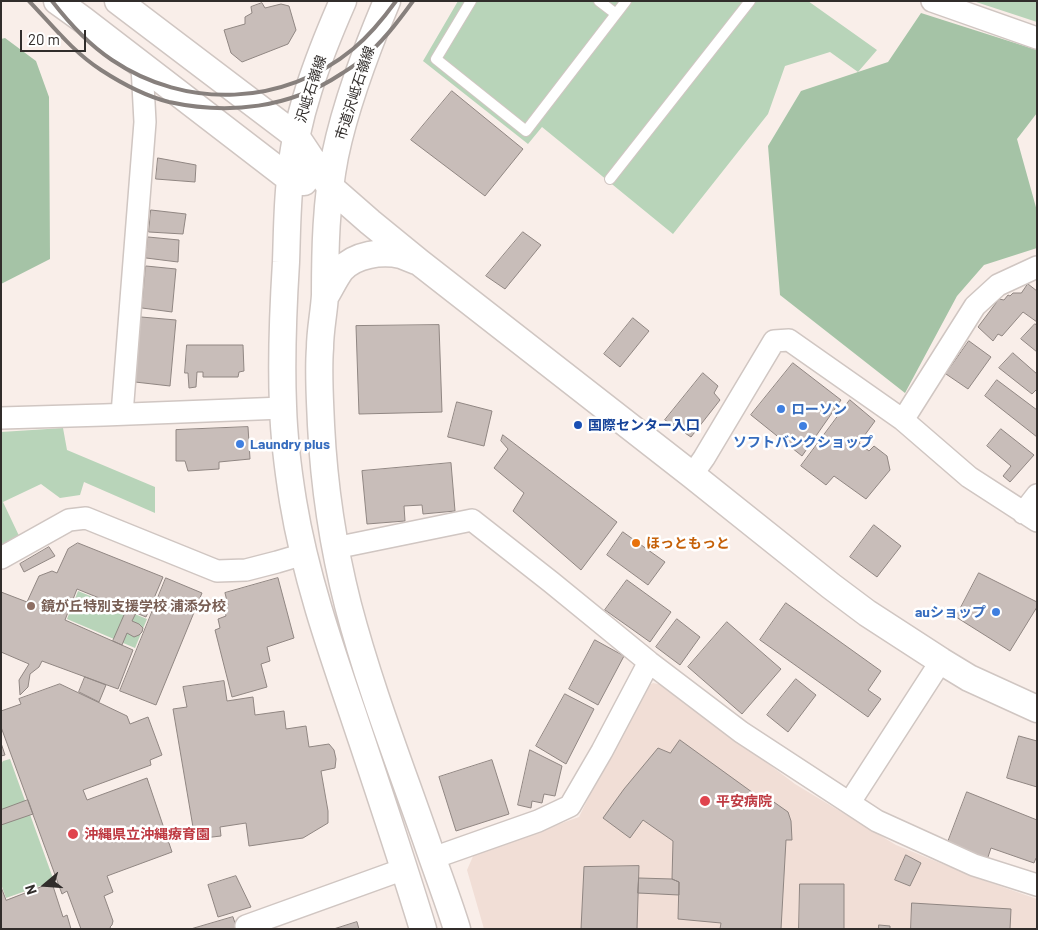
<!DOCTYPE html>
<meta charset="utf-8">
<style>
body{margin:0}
#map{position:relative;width:1038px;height:930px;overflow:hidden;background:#f9eee9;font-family:Barlow,sans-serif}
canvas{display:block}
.frame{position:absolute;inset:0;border:2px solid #312d2b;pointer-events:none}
.north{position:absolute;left:20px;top:860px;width:50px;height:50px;-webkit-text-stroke:4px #fff;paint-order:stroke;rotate:252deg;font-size:14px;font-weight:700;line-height:20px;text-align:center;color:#312d2b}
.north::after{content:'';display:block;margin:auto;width:18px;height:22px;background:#312d2b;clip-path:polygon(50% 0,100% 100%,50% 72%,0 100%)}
.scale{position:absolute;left:20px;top:30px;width:66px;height:22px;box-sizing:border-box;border:2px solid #312d2b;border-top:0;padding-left:6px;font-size:15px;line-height:18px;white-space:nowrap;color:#312d2b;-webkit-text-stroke:4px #fff;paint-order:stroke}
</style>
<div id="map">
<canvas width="1038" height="930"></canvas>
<div class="frame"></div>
<div class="north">N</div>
<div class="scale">20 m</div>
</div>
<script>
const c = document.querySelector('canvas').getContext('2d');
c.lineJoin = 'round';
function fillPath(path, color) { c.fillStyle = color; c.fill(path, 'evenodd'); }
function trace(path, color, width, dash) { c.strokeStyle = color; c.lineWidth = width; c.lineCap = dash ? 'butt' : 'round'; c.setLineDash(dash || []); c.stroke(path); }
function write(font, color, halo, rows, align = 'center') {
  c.font = font + ' Barlow,"Noto Sans JP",sans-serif'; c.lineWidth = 5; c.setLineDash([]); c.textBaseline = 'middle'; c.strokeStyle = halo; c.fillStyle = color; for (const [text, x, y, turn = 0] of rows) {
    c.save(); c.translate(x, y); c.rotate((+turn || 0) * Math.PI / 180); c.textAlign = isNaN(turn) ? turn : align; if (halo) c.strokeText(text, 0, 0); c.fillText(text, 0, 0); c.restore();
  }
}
fillPath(new Path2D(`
 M653,683l11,2 131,99 101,61 81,33 60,21v30h-553l-17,-59 7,-16 105,-37 63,-128z`), '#f1ded6');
fillPath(new Path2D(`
 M458,1h350l69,49 -19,22 -28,-20 -45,14 -17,48 -95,120 -131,-107 -14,17 -105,-83z
 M973,1h64v21z
 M63,428l4,22 88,37v26l-71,-31 -4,13 -20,3 -19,-14 -38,18 18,38 -20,10v-118z
 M78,591l69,28 -12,29 -68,-29z
 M10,759l44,122 -48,17 -5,-14v-120l2,-3z`), '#b8d4b9');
fillPath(new Path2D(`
 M921,13l116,37v63l-20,26 20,72v37l-53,17 -27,31 -52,97 -125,-98 -12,-149 33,-55 87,-29z
 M5,38l31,23 13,36 1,162 -49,25v-245z`), '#a5c3a6');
const building = new Path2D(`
 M262,3l3,5 16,-4 8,2 7,24 -8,14 -46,18 -11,-9 -7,-23 21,-6v-7l7,-4 -1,-6z
 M452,91l71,58 -38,47 -74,-56z
 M158,158l38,7 -1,17 -39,-3z
 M151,210l35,4 -3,20 -34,-2z
 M523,232l18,13 -36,44 -19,-13z
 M148,237l31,3 -1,22 -32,-4z
 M146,266l30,3 -4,43 -30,-4z
 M1028,284l9,7v31l-14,-10 -21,24 -4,-2 -5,7 -15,-14 21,-28 5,1 4,-5 2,1 3,-3h8z
 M141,317l35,3 -6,66 -35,-4z
 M633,318l16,13 -29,36 -16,-13z
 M1035,324l2,1v27l-16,-13z
 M439,325l3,87 -83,2 -3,-88z
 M969,341l22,16 -23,32 -22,-15z
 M187,345h56l1,26 -5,1 -1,5h-35v-5h-6l-1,15 -7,1 -1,-15h-3z
 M1013,353l24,21v15l-5,5 -33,-26z
 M793,363l48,37 -39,56 -51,-41z
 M703,373l15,13 -4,7 6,7 -29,37 -26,-17z
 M997,380l40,30v27l-52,-41z
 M850,400l25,21 -16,22 10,8 5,-5 13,10 3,14 -24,29 -32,-23 -8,9 -25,-19z
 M457,402l35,9 -8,35 -36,-9z
 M248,427l2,32 -31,3v7l-31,2 -3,-10h-9v-31z
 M1001,429l33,26 -24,27 -7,-6 8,-10 -24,-20z
 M503,435l114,87 -36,48 -68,-59 11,-18 -30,-25 14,-19 -7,-8z
 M451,463l4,48 -32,3 -1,-9 -18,1 1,15 -38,3 -5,-53z
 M874,525l27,21 -24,31 -27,-20z
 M623,532l42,30 -17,23 -41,-30z
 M78,543l85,34 -17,40 -69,-28 -12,31 68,30 -15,39 -76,-28 -3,6 -9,7 -2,13 -8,8 -1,-15 10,-16 -28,-12v-60l26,10 12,-26 13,-5 5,2 11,-24z
 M49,547l6,9 -31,16 -4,-8z
 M979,573l58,29v5l-27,44 -54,-34z
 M166,578l36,15 -46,112 -36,-14z
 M278,578l16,60 -27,9 3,14 -9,3 6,23 -35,10 -17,-67 5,-2 -2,-9 8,-3 -3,-10 5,-1 -3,-12z
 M627,580l44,32 -21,30 -45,-32z
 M786,603l95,68 -13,19 13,9 -13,18 -108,-77z
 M127,609l9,4 -4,8 7,3 4,4 -1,4 -3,3 -5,2 -7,-4 -5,12 -9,-4z
 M677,619l23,18 -20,28 -24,-18z
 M727,622l54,47 -39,45 -54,-47z
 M595,640l29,16 -26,49 -29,-16z
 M85,677l21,8 -7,17 -20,-10z
 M796,679l20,16 -28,37 -21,-17z
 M224,681l3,20 26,-4 2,18 29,-4 2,18 20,-3 3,21 20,-3 5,6 2,9 -1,9 -14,3 7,40v12l-25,15 -54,8 -3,-23 -26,4 1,9 -26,3 -22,-130 14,-2 -4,-20z
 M60,684l67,32 3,8 18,-7 14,38 -12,5 1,5 -68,25 4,10 60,-22 25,74 -65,24 6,16 -9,4 9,25 -1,4 -2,2 1,2h-30l-14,-38 -5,3 -61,-167v-16l20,-7 -2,-5z
 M565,694l29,15 -28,55 -30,-18z
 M1019,736l18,5v46l-30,-9z
 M680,740l87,63 4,-3 17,12 3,9 1,19h-6l-5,89h-61l1,-6 -43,-4 1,-37 -7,-3 1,-38 -30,-21 -13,18 -27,-20 21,-29 34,-41 12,5z
 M1,743l4,12 -4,1z
 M530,750l32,16 -7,30 -11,-2 -2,9 -10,-2 -1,7 -13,-3z
 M492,760l17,54 -53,17 -17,-54z
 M967,792l70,28v38h-1l-2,5 -43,-15 -4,12 -39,-18z
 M28,800l5,14 -32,11v-15z
 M906,855l15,8 -11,23 -15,-6z
 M639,866l-2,63h-56l3,-62z
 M236,876l15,31 -33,10 -10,-32z
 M639,878l33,1 7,3v13l-41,-2z
 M52,883l11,34 4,-2 4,14h-70v-42l5,13z
 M800,884h44v45h-45z
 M912,903l99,6 -1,20h-99z
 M233,917l4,12h-46z
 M357,922l2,7h-25z
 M879,925l11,1v3h-11z`);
fillPath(building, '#c8bdb9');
trace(building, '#908682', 1);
const service = new Path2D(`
 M471,1l-35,58 90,72 100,-130
 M599,1l17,13
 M610,179l140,-178`);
const minor = new Path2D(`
 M932,1l105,37
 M122,414l23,-292 -3,-56
 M1,418l103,-3 179,-7
 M903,420l66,57 68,44
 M692,475l12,-17 70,-117 15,-1 114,80 72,-114 23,-21 39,-18
 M1023,513l14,-18
 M335,548l137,-28 79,62 98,80 92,70 136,89 97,44 63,20
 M1,558l68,-38 17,-2 131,53 29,-1 31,-8 27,-8
 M850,802l91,-141
 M433,858l105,-37 32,-15 32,-55 47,-89
 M247,929l-1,-3 158,-57`);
const tertiary = new Path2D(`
 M57,1l25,18 208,160 14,3
 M118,1l178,135 34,51 40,35 49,40 273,213 139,111 36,27 74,48 28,17 68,31
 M343,1c-25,57 -48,117 -53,179 -3,27 -3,55 -4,82 -3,48 -5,96 -3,144 1,32 5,64 10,95 12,73 36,143 60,213 24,72 48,143 70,215
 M387,1c-21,50 -41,102 -52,155 -9,46 -10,93 -10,139 -1,18 -5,35 -5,53 -2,25 0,51 1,77 3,60 12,121 27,180 22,84 54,165 82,246 9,26 19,52 27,78
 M325,297c5,-8 10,-19 16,-27 14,-16 41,-19 60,-15 5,2 10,4 15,6`);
trace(service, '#d0c6c2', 12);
trace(minor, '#d0c6c2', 24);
trace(tertiary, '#d0c6c2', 29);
trace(service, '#fff', 10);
trace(minor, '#fff', 21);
trace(tertiary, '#fff', 26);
trace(new Path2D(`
 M29,1c23,24 44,51 72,69 20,13 44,26 68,32 60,13 121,6 172,-28 6,-4 13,-8 19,-13 21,-17 37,-38 53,-60
 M52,1c17,22 36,43 60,59 74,50 172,46 241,-11 17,-14 30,-30 43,-48`), '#87807d', 4);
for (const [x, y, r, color] of [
 [781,409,5,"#3f7fe0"],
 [578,425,5,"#1a4fb4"],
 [803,426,5,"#3f7fe0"],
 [240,444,5,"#3f7fe0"],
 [636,543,5,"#e8710a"],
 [31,606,5,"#8d6e63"],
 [996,612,5,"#3f7fe0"],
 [705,801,6,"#e0444e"],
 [73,834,6,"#e0444e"]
]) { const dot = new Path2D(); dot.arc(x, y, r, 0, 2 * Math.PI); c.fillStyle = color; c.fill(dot); trace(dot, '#fff', 2); }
write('14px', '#312d2b', '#fff', [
 ["沢岻石嶺線",311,89,-72],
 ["市道沢岻石嶺線",355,93,-72]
]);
write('bold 14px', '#366cbe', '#fff', [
 ["ローソン",791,409],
 ["ソフトバンクショップ",803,442,"center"],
 ["Laundry plus",250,444],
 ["auショップ",986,612,"right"]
], 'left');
write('bold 14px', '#164399', '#fff', [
 ["国際センター入口",588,425]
], 'left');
write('bold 14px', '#c56008', '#fff', [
 ["ほっともっと",646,543]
], 'left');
write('bold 14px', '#785e54', '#fff', [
 ["鏡が丘特別支援学校 浦添分校",41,606]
], 'left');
write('bold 14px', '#be3a42', '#fff', [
 ["平安病院",716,801],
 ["沖縄県立沖縄療育園",84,834]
], 'left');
</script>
